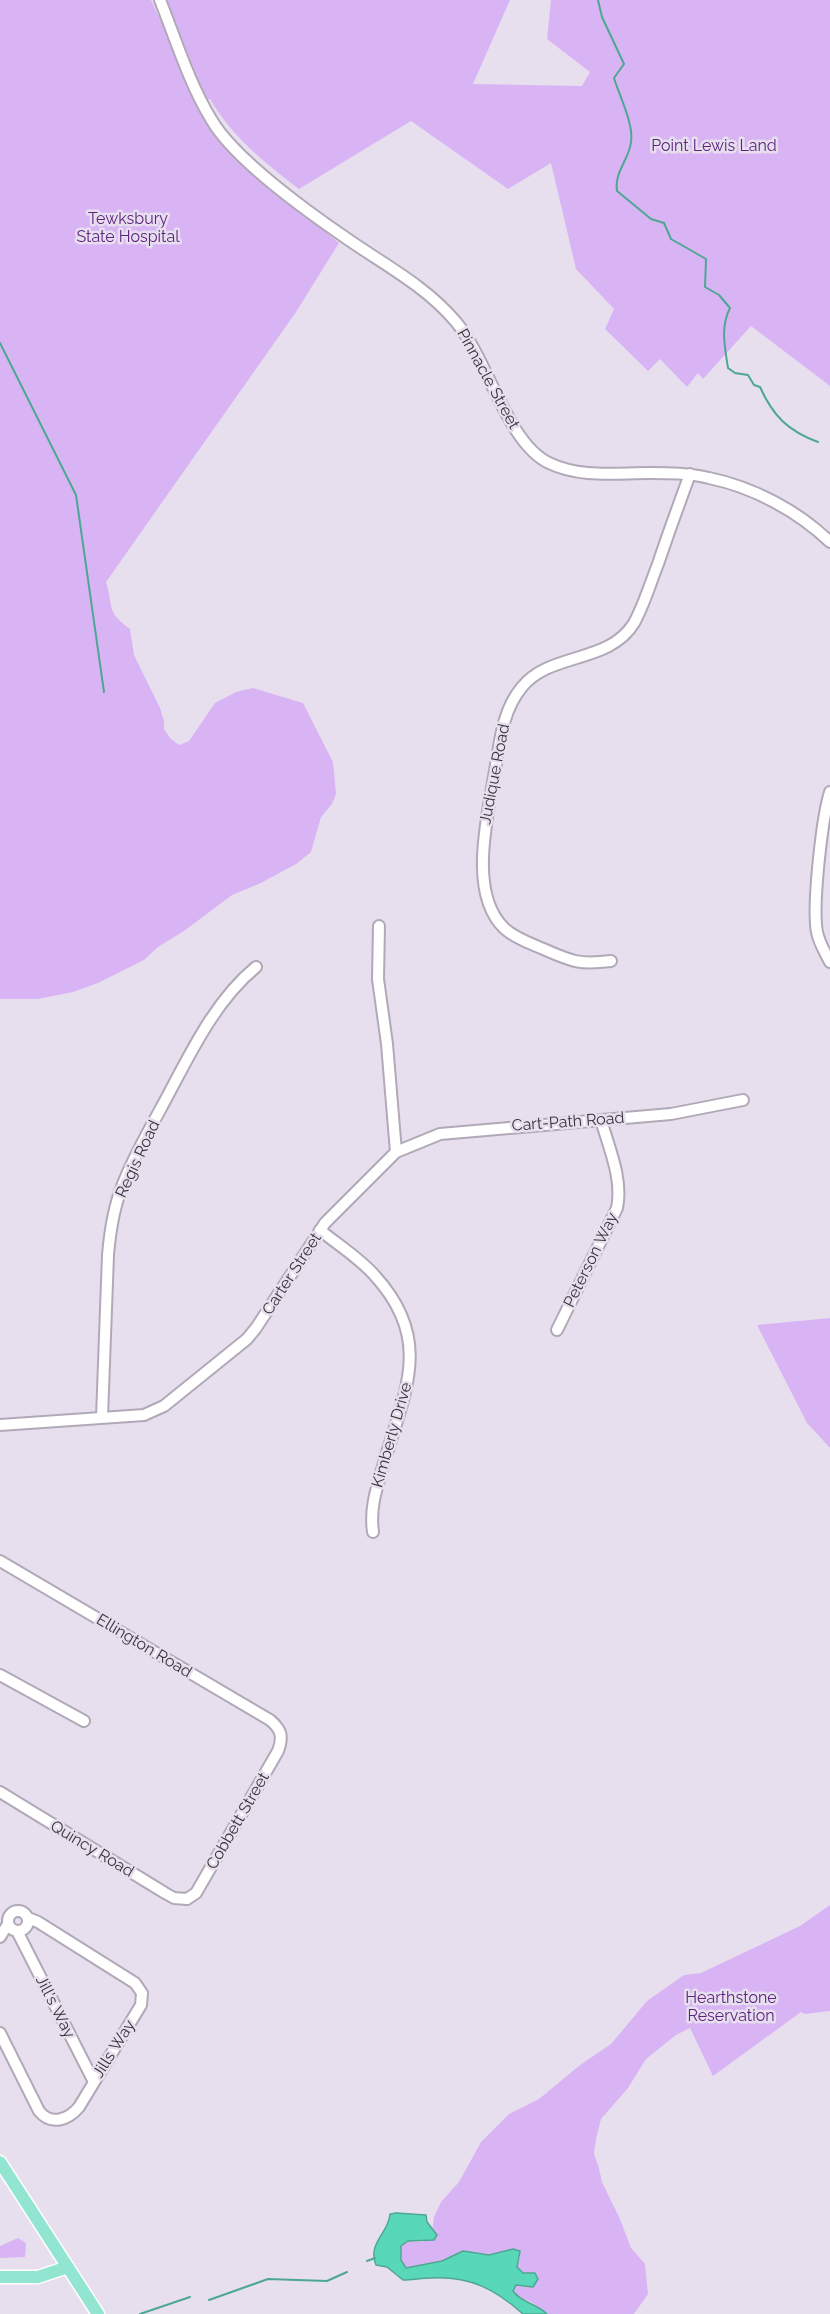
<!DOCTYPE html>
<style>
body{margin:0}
canvas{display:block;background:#e7dfee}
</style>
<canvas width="830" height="2314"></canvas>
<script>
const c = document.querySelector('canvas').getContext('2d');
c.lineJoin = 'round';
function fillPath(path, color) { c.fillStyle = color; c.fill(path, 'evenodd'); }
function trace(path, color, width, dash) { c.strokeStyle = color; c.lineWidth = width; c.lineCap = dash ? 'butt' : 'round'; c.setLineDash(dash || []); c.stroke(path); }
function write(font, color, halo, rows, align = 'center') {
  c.font = font + ' Raleway,sans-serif'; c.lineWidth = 5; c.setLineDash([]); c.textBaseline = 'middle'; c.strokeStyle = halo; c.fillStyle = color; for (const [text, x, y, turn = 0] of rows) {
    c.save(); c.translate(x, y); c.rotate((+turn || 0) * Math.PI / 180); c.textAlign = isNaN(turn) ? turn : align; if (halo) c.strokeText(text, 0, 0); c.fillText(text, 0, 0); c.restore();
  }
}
fillPath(new Path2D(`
 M0,0h151l50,107 54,67 84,69 -43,69 -190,270c8,25 -1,29 24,47l4,26 26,53 4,13v8l6,9 9,7 10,-4 26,-38 21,-11 17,-4 50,15 30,59 3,32 -4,10 -11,13 -10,35 -15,12 -35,19 -29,12 -48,36 -26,16 -14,13 -46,23 -25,9 -35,7h-38z
 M164,0h346l-37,84 109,2 8,-14 -43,-33 4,-39h279v386l-79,-60 -48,53 -5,-6 -11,14 -27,-28 -12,12 -43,-42 9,-20 -38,-40 -25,-106 -43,26 -97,-68 -112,68c-35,-27 -66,-51 -89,-90l-4,1z
 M830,1318v130l-23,-25 -50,-98z
 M830,1905v106l-25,3 -4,-2 -88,64 -23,-48 -14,7 -30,24 -18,29 -27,31 -5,20 -2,15 5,14 3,14 18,37 11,29 14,16 3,30 -14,20h-87l-16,-12 -14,-5 -4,-7 3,-5 8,2 -1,-14 -6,-6 3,-11 -7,-7 -24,6 -26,-4 -21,10 -36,7 -5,-8v-14l7,-5 15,1 9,-11 2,-14 7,-15 18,-20 22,-40 28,-28 30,-15 41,-34 31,-21 36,-43 37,-26 17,-2 99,-47z
 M18,2238l8,5 -1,14 -25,1v-12z`), '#d9b4f5');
const water = new Path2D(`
 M396,2213l30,2 1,7 10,13 -3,5 -26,1 -7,5v14l5,8 36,-7 21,-10 26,4 24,-6 7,2 -3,16 6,6h12l3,6 -5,8 -17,-2 -3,6c7,11 24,13 34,23h-24c-28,-25 -53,-38 -92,-36 -9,0 -19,2 -28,2l-16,-13 -11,-2c-9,-22 13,-32 14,-51z`);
fillPath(water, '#58d8b8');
trace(water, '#4ea792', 1.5);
trace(new Path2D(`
 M598,0l4,17 22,47 -10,14c5,17 20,46 17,64 -2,18 -17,30 -14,49l34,28 13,4 7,16 35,20 -1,28 14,8 11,13c-10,19 -5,40 -2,60l7,5 13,2 6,10 6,2c13,29 28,44 58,55
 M0,343l76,152 28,197
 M367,2261l8,-3
 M209,2300l59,-21 59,2 20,-9
 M140,2314l50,-17`), '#4ea792', 2);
const minor = new Path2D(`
 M160,0c16,40 29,83 51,119 22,39 97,93 135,119 37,26 80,48 110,84 32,38 51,121 93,141 31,15 66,10 100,10 20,0 40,0 60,5 44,9 89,33 121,64
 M830,792c-8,26 -18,114 -13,140 2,11 8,20 13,30
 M611,961c-34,4 -40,0 -70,-13 -12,-5 -26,-10 -36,-19 -37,-34 -18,-110 -11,-153 6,-31 7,-64 28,-89 28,-35 87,-23 112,-64 10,-18 16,-39 24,-59 10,-30 21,-60 32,-90
 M396,1152l44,-18 231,-20 72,-14
 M320,1230c18,15 41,29 56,47 55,61 31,110 10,179 -7,26 -17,49 -13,76
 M557,1330l60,-122c6,-29 -8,-60 -16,-88
 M102,1417l6,-162c2,-24 6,-49 15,-71 10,-26 24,-50 37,-74 27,-49 52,-107 96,-143
 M0,1425l144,-10 20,-9 83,-67 9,-11 69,-105 71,-71 -9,-108 -9,-65 1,-53
 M0,1561l270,159c12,10 13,17 8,31l-82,142 -9,6 -13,-1 -9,-5 -165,-101
 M0,1675l84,46
 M8 1921a10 10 0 1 1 20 0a10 10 0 1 1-20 0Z
 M17,1931l77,151
 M0,1937l8,-13
 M0,2033l39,78c12,15 29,9 40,-4l62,-102 1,-12 -7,-10 -97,-61 -10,-4`);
const major = new Path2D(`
 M0,2162l98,152
 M0,2277h38l30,-10`);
trace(minor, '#b1a9b7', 14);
trace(major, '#fff', 15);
trace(minor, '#fff', 10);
trace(major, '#91e5d1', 12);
write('16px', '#5e2380', '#e7dfee', [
 ["Point Lewis Land",714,146],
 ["Tewksbury",128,219],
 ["State Hospital",128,237],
 ["Hearthstone",731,1998],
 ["Reservation",731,2016]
]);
write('16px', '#373439', '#e7dfee', [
 ["Pinnacle Street",488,379,61],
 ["Judique Road",495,774,-79],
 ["Cart-Path Road",568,1122,-4],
 ["Regis Road",138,1159,-65],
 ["Peterson Way",591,1260,-64],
 ["Carter Street",292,1274,-57],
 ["Kimberly Drive",392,1435,-74],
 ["Ellington Road",144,1646,31],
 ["Cobbett Street",238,1821,-60],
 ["Quincy Road",92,1849,31],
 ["Jill's Way",55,2007,63],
 ["Jills Way",114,2049,-58]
]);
</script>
